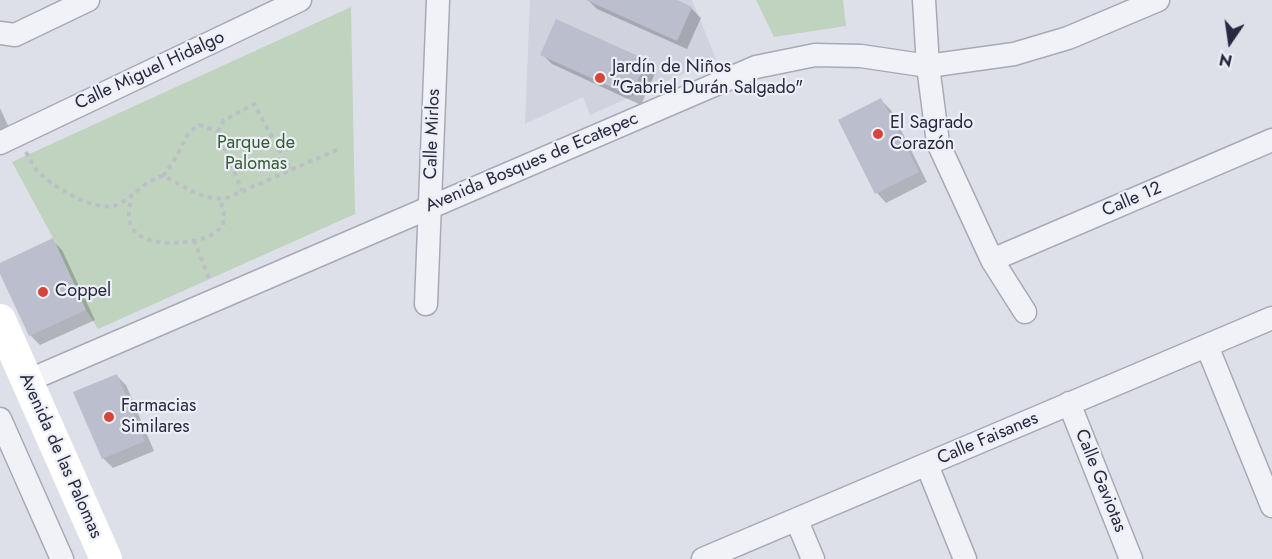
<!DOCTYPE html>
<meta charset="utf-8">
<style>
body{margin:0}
#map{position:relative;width:1272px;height:559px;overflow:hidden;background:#dee0e9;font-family:Jost,sans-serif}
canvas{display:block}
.north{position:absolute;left:1200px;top:12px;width:60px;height:60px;-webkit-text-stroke:4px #eeeff6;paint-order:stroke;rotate:193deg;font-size:16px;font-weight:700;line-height:24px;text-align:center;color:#262a41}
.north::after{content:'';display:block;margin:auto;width:21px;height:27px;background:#262a41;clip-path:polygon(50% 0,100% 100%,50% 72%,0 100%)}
</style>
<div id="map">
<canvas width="1272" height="559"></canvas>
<div class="north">N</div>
</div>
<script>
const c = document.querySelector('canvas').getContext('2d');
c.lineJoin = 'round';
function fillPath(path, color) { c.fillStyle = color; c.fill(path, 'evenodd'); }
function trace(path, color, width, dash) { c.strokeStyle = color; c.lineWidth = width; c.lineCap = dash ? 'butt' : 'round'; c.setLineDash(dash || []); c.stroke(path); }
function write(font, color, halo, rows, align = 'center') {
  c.font = font + ' Jost,sans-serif'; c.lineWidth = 4.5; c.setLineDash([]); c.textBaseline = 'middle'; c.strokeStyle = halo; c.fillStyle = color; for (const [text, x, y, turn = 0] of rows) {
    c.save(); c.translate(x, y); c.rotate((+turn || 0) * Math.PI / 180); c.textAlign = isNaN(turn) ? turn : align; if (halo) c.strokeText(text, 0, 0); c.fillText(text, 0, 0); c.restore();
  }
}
fillPath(new Path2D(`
 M530,0h162l24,59 -126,56 -7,-18 -58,27z`), '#d0d2de');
fillPath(new Path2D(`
 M756,0h87l3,26 -72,11z
 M351,7l4,207 -257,115 -12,-19 -33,-72 -41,-76z`), '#bfd3bf');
fillPath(new Path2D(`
 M588,0h86l17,8 10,10 -14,31 -90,-40z
 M542,54l104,8 10,9 -15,34 -89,-41z
 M881,100l10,10 36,72 -41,21 -9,-10z
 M0,108l15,33 -15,7z
 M52,240l10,10 33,70 -55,25 -9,-9 -31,-66v-6z
 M117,376l9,9 28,66 -41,17 -10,-10z`), '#0003');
fillPath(new Path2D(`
 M586,0h91l15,7 -15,34z
 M556,19l91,41 -16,36 -91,-41z
 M881,98l38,74 -44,22 -37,-74z
 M53,238l33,72 -57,26 -29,-62v-11z
 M117,374l28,67 -43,18 -29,-67z`), '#bbbecc');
const street = new Path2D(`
 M924,0l4,66 10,77 54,117 33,52
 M0,33l15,2 73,-35
 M0,143l300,-143
 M992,260l280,-120
 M426,304l12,-304
 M1207,346l65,160
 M27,381l729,-314 59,-12 46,1 67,10 86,-12 54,-16 90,-38
 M1069,403l62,156
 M0,419l62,140
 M927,465l38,94
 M797,521l16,38
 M703,559l569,-241`);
trace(street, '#a7a9b7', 25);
trace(new Path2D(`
 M218,132l5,-11 31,-17 36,66
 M26,152c3,5 5,11 9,16 14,17 59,45 81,37 18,-7 28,-25 47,-29 24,10 36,25 64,22l114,-50
 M163,176c5,-7 10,-13 14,-21 7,-12 9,-24 23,-30l18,7 24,59
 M132,194c-2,10 -5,22 -1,32 10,23 64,19 82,8 4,-2 7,-6 10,-9l1,-12 -4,-14
 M194,240l16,41`), '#bcbec8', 4, [4.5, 4.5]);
trace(street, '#f1f2f7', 22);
trace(new Path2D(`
 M0,320l106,239`), '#fff', 32);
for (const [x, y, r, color] of [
 [600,78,6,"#d74539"],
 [878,134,6,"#d74539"],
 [43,292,6,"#d74539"],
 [109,417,6,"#d74539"]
]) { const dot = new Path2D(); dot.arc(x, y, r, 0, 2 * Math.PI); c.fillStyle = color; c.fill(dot); trace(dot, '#eeeff6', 2); }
write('18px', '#262a41', '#eeeff6', [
 ["Jardín de Niños",612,68],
 ["\"Gabriel Durán Salgado\"",612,89],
 ["El Sagrado",890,124],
 ["Corazón",890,145],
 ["Coppel",55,292],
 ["Farmacias",121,407],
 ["Similares",121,428]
], 'left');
write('18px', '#262a41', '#eeeff6', [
 ["Calle Miguel Hidalgo",150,71,-25],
 ["Calle Mirlos",433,134,-88],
 ["Avenida Bosques de Ecatepec",532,163,-23],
 ["Calle 12",1132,200,-23],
 ["Calle Faisanes",988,439,-23],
 ["Avenida de las Palomas",60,456,66],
 ["Calle Gaviotas",1100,481,68]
]);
write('18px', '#325d34', '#eeeff6', [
 ["Parque de",256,144],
 ["Palomas",256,165]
]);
</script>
